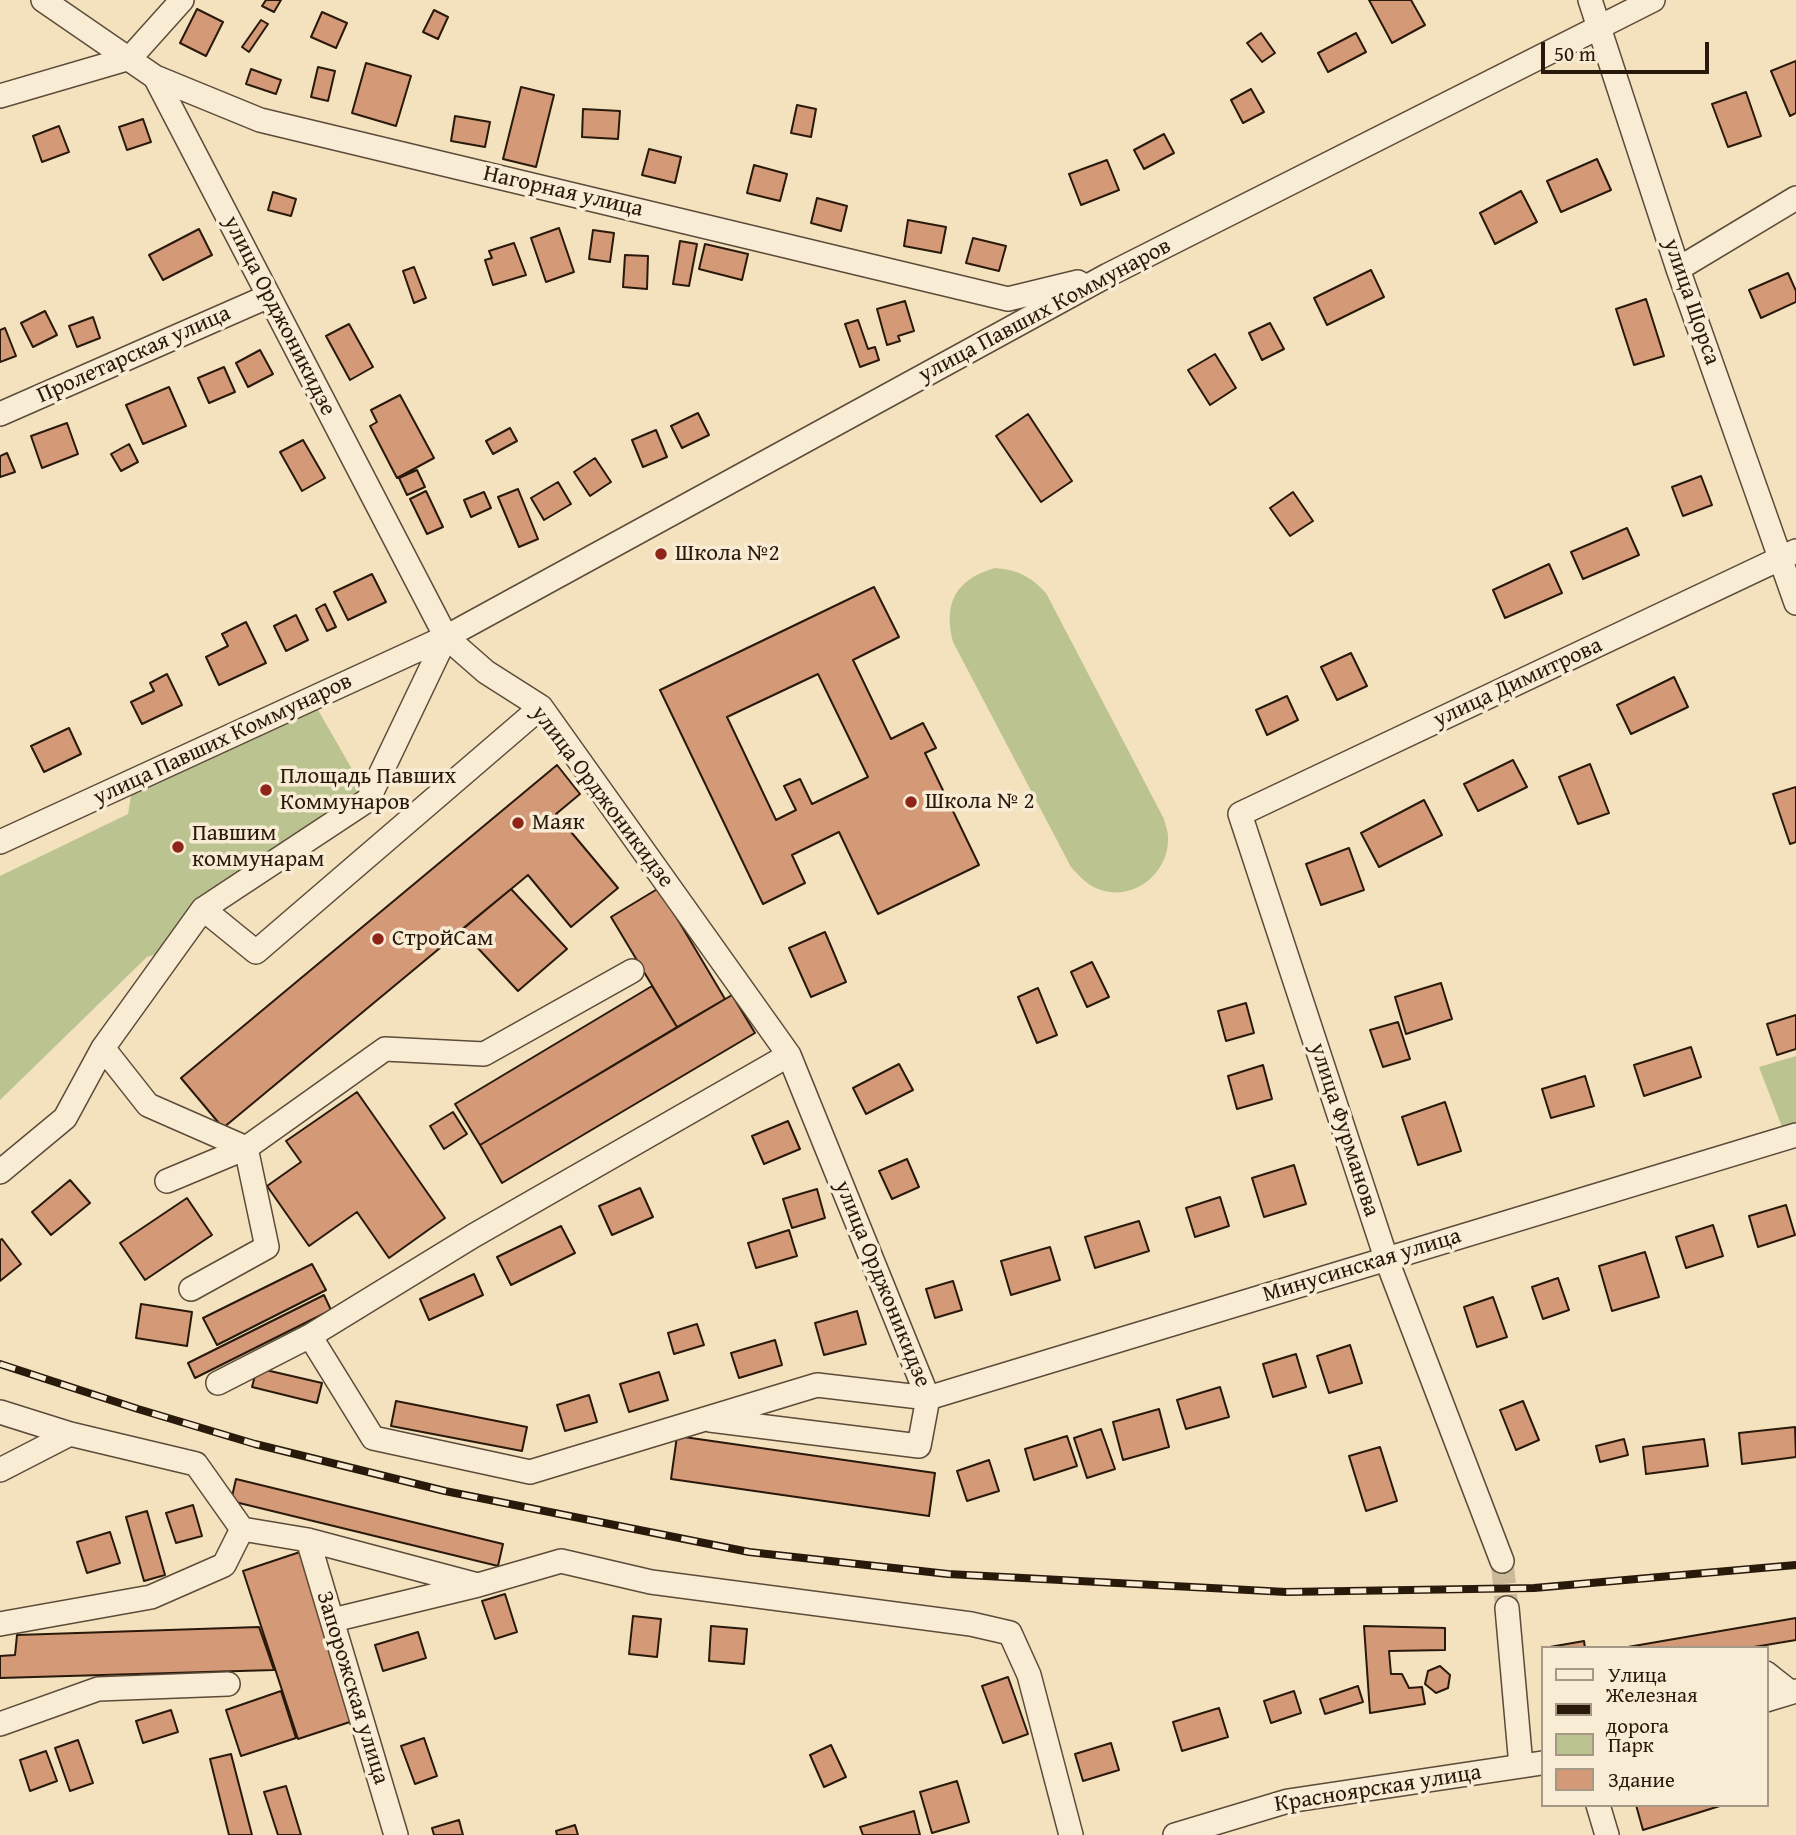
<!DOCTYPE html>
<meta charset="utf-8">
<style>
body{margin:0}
#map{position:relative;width:1796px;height:1835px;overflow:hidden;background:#f4e2be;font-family:"Gentium Book Plus",serif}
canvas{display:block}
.legend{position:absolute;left:1541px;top:1646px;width:228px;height:161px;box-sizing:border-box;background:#f8ecd5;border:2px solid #a59884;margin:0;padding:9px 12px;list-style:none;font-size:21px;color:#29190b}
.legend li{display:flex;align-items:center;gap:14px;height:35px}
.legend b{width:35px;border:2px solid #a59884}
.scale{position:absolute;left:1541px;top:42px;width:168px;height:32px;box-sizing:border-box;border:4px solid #29190b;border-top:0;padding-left:9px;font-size:21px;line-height:24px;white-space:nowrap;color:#29190b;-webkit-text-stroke:5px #f8ecd5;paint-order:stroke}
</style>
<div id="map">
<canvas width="1796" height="1835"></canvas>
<ul class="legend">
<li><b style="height:9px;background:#f8ecd5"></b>Улица</li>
<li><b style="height:9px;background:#29190b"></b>Железная дорога</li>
<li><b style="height:19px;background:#bbc391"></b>Парк</li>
<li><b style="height:19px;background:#d49977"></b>Здание</li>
</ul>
<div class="scale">50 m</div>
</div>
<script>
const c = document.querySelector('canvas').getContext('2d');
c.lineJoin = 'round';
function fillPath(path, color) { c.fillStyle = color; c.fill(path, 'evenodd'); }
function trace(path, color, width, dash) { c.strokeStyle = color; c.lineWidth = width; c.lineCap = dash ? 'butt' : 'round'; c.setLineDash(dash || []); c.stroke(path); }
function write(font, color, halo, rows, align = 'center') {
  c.font = font + ' "Gentium Book Plus",serif'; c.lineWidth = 7; c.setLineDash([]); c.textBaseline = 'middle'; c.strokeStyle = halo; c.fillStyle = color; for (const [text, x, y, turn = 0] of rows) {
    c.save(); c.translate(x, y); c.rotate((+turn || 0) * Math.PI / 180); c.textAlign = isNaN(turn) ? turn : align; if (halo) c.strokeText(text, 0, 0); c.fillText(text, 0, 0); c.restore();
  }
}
fillPath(new Path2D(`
 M995,568c23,2 35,8 51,25l118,226c1,6 5,14 4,21 0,33 -34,61 -67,50 -13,-4 -21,-13 -30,-23l-118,-225c-10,-39 3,-63 42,-74z
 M314,703l50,87 -171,110 -4,17 -20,34 -22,6 -147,143v-224l128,-62 4,-24z
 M1796,1056v67l-14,4 -23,-60z`), '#bbc391');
const building = new Path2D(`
 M266,0h15l-7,12 -12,-6z
 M1369,0h42l14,25 -33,18z
 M197,9l26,13 -17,34 -26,-13z
 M434,10l14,7 -10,22 -15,-7z
 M322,12l25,11 -11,25 -25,-11z
 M261,20l7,4 -19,28 -7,-5z
 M1261,33l14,20 -13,9 -15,-19z
 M1356,33l10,19 -38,20 -10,-19z
 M1796,61v52l-6,3 -19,-45z
 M366,63l45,13 -15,50 -44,-13z
 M318,67l17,4 -7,30 -17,-4z
 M251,69l30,11 -5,14 -30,-10z
 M521,87l33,8 -18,72 -33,-8z
 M1251,89l13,23 -21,11 -12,-23z
 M1746,92l15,44 -33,11 -16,-43z
 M797,105l19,4 -5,28 -20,-4z
 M583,109l37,2 -2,28 -36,-2z
 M455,116l35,6 -5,25 -34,-6z
 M143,119l8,23 -24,8 -8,-23z
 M59,126l10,26 -27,10 -9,-26z
 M1164,134l10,19 -30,16 -10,-19z
 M649,149l32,8 -6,26 -33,-8z
 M1597,159l14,31 -50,22 -14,-31z
 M1107,160l12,30 -38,15 -12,-31z
 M754,165l33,9 -7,27 -33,-8z
 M1521,191l16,31 -42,22 -15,-31z
 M273,192l23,7 -5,17 -23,-6z
 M817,198l30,8 -6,25 -30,-8z
 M908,220l38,7 -5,26 -37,-7z
 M559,228l15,44 -28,10 -15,-44z
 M199,229l13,26 -49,25 -14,-25z
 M593,230l21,3 -4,29 -21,-3z
 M973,238l33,8 -7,25 -33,-8z
 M680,241l17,3 -8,42 -16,-2z
 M514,243l12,32 -33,10 -8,-25 7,-2 -3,-7z
 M705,244l43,10 -6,26 -43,-11z
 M625,255l23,1 -1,33 -24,-2z
 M414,267l12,31 -12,5 -11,-32z
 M1371,270l13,27 -57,28 -13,-27z
 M1788,273l8,18v11l-35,16 -12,-28z
 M1646,299l18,57 -30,9 -18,-56z
 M905,301l9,30 -16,5 2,5 -13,4 -10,-36z
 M45,311l12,24 -24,12 -12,-24z
 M93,317l7,21 -23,9 -8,-21z
 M858,320l10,29 7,-2 4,13 -19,7 -15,-43z
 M1270,323l14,26 -22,11 -13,-27z
 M349,324l24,43 -23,13 -24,-44z
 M5,328l11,28 -16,6v-32z
 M260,350l13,24 -25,13 -12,-24z
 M1215,354l21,34 -26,17 -22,-35z
 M224,367l11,25 -26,11 -11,-25z
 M169,387l17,39 -43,18 -17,-39z
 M400,395l34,63 -37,20 -27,-52 7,-4 -6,-12z
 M698,413l11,22 -27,13 -11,-22z
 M1028,414l44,67 -31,21 -45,-66z
 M67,423l11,31 -36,14 -11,-32z
 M510,428l7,13 -24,13 -7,-13z
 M656,430l11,27 -24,10 -11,-27z
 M303,440l22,38 -23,13 -22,-39z
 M129,444l9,18 -17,9 -10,-17z
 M7,453l8,19 -15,5v-21z
 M595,458l16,24 -21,14 -16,-24z
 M417,470l8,17 -18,8 -8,-17z
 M1701,476l11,29 -29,11 -11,-29z
 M558,482l13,22 -27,16 -13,-22z
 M518,489l20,50 -19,8 -21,-50z
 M426,491l17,36 -16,7 -17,-35z
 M484,492l7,16 -20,9 -7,-17z
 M1293,492l20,29 -23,15 -20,-28z
 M1627,528l12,27 -56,24 -12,-27z
 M1549,564l13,29 -57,25 -12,-28z
 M372,574l14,28 -38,18 -14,-28z
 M874,587l25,50 -46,23 38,79 32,-16 13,25 -11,5 54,112 -101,49 -39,-82 -47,23 13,28 -42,21 -103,-214zM818,674l50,103 -56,27 -12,-25 -16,7 12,24 -20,10 -49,-103z
 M325,604l11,23 -9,4 -11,-22z
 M296,615l12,25 -22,11 -12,-25z
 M246,622l20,41 -47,22 -13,-28 22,-11 -6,-12z
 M1351,653l16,33 -30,14 -16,-33z
 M167,674l15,31 -40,19 -11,-22 23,-11 -4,-8z
 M1674,677l14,30 -57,27 -14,-29z
 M1287,696l11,24 -31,15 -11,-25z
 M69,728l12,26 -37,18 -13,-26z
 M1513,760l14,27 -49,24 -14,-27z
 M1590,764l19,49 -31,11 -19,-47z
 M557,765l23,29 -24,20 62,74 -47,39 -43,-52 -305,253 -42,-50z
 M1796,787v55l-6,2 -17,-50z
 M1424,800l18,35 -63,32 -18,-34z
 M1349,848l15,42 -43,15 -15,-41z
 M659,888l66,111 -48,28 -66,-110z
 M511,889l56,60 -49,42 -57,-61z
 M825,932l21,50 -35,15 -22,-49z
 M1092,962l17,35 -22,10 -16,-35z
 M1441,983l11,36 -46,15 -11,-37z
 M652,986l25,41 -197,118 -25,-41z
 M1038,988l19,47 -20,8 -19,-46z
 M732,995l23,38 -253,150 -22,-38z
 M1246,1003l8,30 -28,8 -8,-30z
 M1796,1015v34l-19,6 -10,-31z
 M1398,1022l12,37 -27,8 -13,-37z
 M1691,1047l10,30 -57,19 -10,-31z
 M899,1064l14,26 -47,24 -13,-26z
 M1263,1065l9,34 -35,10 -9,-33z
 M1585,1076l9,30 -43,12 -9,-29z
 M357,1092l88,126 -56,40 -32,-46 -48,34 -42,-60 34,-24 -15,-21z
 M1445,1102l16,49 -43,14 -16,-48z
 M453,1112l14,22 -23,15 -14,-23z
 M788,1121l12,28 -36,15 -12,-28z
 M907,1159l12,28 -27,12 -13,-28z
 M1294,1165l12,39 -42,13 -12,-39z
 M70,1180l20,23 -39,32 -19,-23z
 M640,1188l13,29 -41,18 -13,-29z
 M817,1189l8,29 -33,10 -9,-29z
 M1220,1197l9,29 -34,11 -9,-29z
 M187,1198l25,37 -67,45 -25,-37z
 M1786,1205l9,30 -37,12 -9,-31z
 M1139,1221l10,30 -54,17 -10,-31z
 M1713,1225l10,31 -37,12 -10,-31z
 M561,1226l14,27 -64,32 -14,-28z
 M789,1230l8,26 -41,12 -8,-25z
 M2,1239l19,25 -21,17v-41z
 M1050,1247l10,33 -49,15 -10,-34z
 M1645,1252l14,45 -47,14 -13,-45z
 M312,1264l14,26 -109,55 -14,-27z
 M474,1274l9,21 -54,25 -9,-21z
 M1558,1278l11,32 -26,9 -11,-32z
 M953,1281l9,29 -27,8 -9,-29z
 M324,1295l7,15 -136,68 -7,-15z
 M1493,1297l14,40 -30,10 -13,-40z
 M141,1304l51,8 -5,34 -51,-8z
 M857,1311l9,33 -42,11 -9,-32z
 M697,1324l7,21 -30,9 -6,-21z
 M775,1340l7,25 -43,13 -8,-25z
 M1350,1345l12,38 -33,10 -12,-37z
 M1296,1354l10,33 -33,10 -10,-33z
 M257,1368l65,15 -5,20 -65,-16z
 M659,1372l9,28 -39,12 -9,-28z
 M1220,1387l9,30 -43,12 -9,-29z
 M589,1395l8,27 -32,9 -8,-26z
 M396,1401l131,26 -5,24 -131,-25z
 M1523,1401l16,39 -23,10 -16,-40z
 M1159,1409l10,38 -46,13 -10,-38z
 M1795,1427l1,30 -54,7 -3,-31z
 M1101,1429l14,40 -28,9 -13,-40z
 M677,1436l258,37 -6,43 -258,-37z
 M1067,1436l10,30 -43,14 -9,-31z
 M1624,1439l4,16 -28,7 -4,-16z
 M1704,1439l4,27 -62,8 -3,-27z
 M1380,1447l17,54 -31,10 -17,-55z
 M989,1460l10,31 -32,10 -10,-30z
 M236,1479l267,65 -5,22 -267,-65z
 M193,1505l9,31 -26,7 -10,-30z
 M147,1511l18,64 -21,6 -18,-64z
 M110,1532l10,31 -33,10 -10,-31z
 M300,1552l56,168 -58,19 -55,-168z
 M505,1594l12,38 -22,7 -13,-38z
 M633,1616l28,3 -4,38 -28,-3z
 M1796,1618v22l-48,8h-126z
 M711,1626l36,3 -3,35 -35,-3z
 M1364,1626l81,2v22l-56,1 2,23h11l7,14 13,-1 3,17 -55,9z
 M259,1627l15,43 -274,8v-22l15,-1 2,-20z
 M418,1632l8,26 -43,13 -8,-26z
 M1584,1641l1,7h-41z
 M1440,1666l10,9 -2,13 -12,5 -11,-9 3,-13z
 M1008,1677l20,57 -25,9 -21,-57z
 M1358,1686l5,16 -38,12 -5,-15z
 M281,1691l15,47 -55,18 -15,-46z
 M1294,1691l7,22 -30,10 -7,-22z
 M1219,1708l9,29 -46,14 -9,-29z
 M171,1710l7,22 -35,11 -7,-22z
 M424,1738l13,38 -22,8 -14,-38z
 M78,1740l15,43 -23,8 -15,-43z
 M1111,1743l8,27 -36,11 -8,-27z
 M831,1745l15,32 -22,10 -14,-32z
 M46,1751l11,30 -27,10 -10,-31z
 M231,1754l21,81h-23l-19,-76z
 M957,1781l12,41 -37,11 -12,-41z
 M286,1786l15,49h-23l-14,-43z
 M1636,1805h87l-80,25z
 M914,1811l6,24h-57l-3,-8z
 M459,1820l4,15h-29l-2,-7z
 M575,1825l3,10h-21l-1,-4z`);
fillPath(building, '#d49977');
trace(building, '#29190b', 2);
trace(new Path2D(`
 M1502,1561l5,47`), '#cbba9a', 23, [23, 11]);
const minor = new Path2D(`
 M43,0l112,77 105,43 748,179 70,-17
 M1590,0l88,269 118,334
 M155,77l291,560 40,35 55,35 248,348 139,343
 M0,96l130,-38 52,-58
 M1678,269l118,-71
 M0,414l269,-118
 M0,842l446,-205 662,-362 545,-275
 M203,909l53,43 285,-245
 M103,1048l45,57 98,43 21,99 -76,42
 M0,1172l65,-54 38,-70 100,-139 165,-109 78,-163
 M167,1181l79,-33 139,-99 99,5 148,-83
 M310,1336l163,-100 316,-181
 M218,1383l92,-47 63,102 157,34 287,-87 111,13 868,-263
 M0,1412l70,22 126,30 46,65
 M710,1420l209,26 9,-48
 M0,1470l70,-36
 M308,1540l88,295
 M1502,1561l-116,-303 -146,-444 556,-263
 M478,1585l83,-24 90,21 320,42 39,9 19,42 42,160
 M1507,1608l14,158
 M0,1624l151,-27 73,-32 18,-36 66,11 170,45 -145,35
 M1766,1673l24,19
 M1766,1700l30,-9
 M0,1724l98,-35 130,-5
 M1598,1805l9,30
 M1175,1835l113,-34 254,-38`);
trace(minor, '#5c4b38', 26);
trace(minor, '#f8ecd5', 23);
const rail = new Path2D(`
 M0,1364l138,45 117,35 190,47 304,61 199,22 338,18 248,-4 262,-23`);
trace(rail, '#29190b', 8);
trace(rail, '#f8ecd5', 5, [16]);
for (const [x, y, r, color] of [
 [661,554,7,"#8f2418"],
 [266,790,7,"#8f2418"],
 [911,802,7,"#8f2418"],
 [518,823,7,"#8f2418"],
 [178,847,7,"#8f2418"],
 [378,939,7,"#8f2418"]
]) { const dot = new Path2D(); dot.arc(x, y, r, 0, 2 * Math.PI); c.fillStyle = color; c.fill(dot); trace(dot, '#f8ecd5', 2.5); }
write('23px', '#29190b', '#f8ecd5', [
 ["Нагорная улица",563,192,13],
 ["улица Щорса",1691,302,71],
 ["улица Павших Коммунаров",1045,311,-28],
 ["улица Орджоникидзе",279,316,63],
 ["Пролетарская улица",134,355,-24],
 ["улица Димитрова",1518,683,-25],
 ["улица Павших Коммунаров",223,740,-25],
 ["улица Орджоникидзе",602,797,53],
 ["улица Фурманова",1344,1130,72],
 ["Минусинская улица",1362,1266,-17],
 ["улица Орджоникидзе",882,1284,68],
 ["Запорожская улица",352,1688,73],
 ["Красноярская улица",1378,1789,-9]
]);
write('23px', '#29190b', '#f8ecd5', [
 ["Школа №2",675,554],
 ["Площадь Павших",280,777],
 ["Коммунаров",280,803],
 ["Школа № 2",925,802],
 ["Маяк",532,823],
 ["Павшим",192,834],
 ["коммунарам",192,860],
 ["СтройСам",392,939]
], 'left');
</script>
